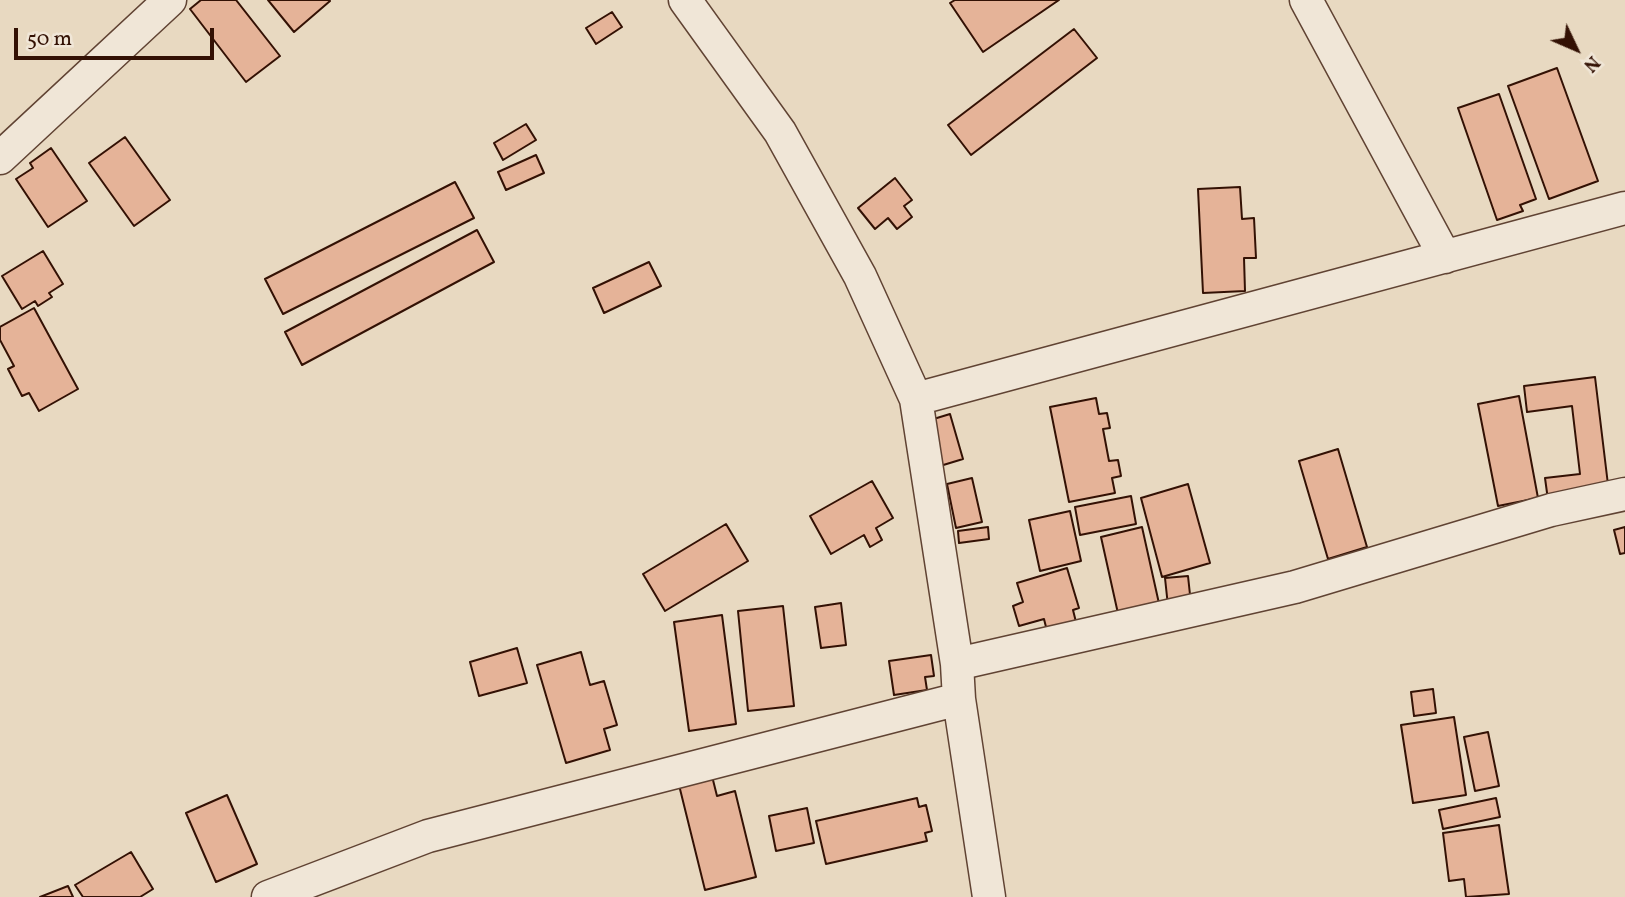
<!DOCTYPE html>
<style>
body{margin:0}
#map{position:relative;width:1625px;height:897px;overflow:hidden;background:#e8d9c1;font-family:Vollkorn,serif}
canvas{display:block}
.north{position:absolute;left:1541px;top:14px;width:70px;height:70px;-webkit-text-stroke:5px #f0e6d7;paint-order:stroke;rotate:134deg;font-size:19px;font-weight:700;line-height:28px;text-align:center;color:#331104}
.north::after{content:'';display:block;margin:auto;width:24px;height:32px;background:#331104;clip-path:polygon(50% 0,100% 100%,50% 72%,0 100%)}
.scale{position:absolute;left:14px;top:28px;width:200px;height:32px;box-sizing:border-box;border:4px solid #331104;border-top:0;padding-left:9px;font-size:21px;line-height:24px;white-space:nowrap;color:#331104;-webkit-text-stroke:5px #f0e6d7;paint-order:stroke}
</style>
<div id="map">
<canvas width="1625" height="897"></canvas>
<div class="north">N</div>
<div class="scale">50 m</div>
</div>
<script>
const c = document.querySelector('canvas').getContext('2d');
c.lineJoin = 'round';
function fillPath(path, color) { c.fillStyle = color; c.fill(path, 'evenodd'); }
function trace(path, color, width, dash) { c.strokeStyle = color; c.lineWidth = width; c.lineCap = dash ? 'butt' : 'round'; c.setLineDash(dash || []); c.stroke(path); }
const building = new Path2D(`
 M201,0h35l44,56 -34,26 -56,-73z
 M268,0h61l1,1 -36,31z
 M955,0h104l-76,52 -33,-49z
 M612,12l10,15 -26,17 -10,-16z
 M1074,29l23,29 -126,97 -23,-30z
 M1557,68l41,113 -49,18 -41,-113z
 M1499,94l37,105 -16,6 3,6 -26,9 -39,-112z
 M526,124l10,16 -33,20 -9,-17z
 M125,137l45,63 -36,26 -45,-63z
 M51,148l36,53 -39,26 -32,-48 17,-11 -3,-5z
 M536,155l8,18 -38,17 -8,-18z
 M895,178l17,22 -8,6 8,11 -15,12 -9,-11 -13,11 -17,-21z
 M455,182l19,36 -191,96 -18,-35z
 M1240,187l2,32 12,-1 2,40h-12l1,33 -42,2 -5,-104z
 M477,230l17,32 -192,103 -17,-33z
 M43,251l20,33 -14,9 3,4 -14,9 -3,-5 -13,8 -20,-33z
 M649,262l12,24 -57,27 -11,-25z
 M34,308l44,81 -39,22 -10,-18 -7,3 -14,-27 6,-3 -14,-26v-13z
 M1595,377l14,116 -61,7 -3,-22 35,-4 -8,-68 -45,6 -3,-26z
 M1519,396l19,102 -40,8 -20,-102z
 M1096,398l3,16 8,-1 3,15 -7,1 6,32 9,-1 3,16 -9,2 3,15 -46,9 -19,-95z
 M950,414l13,45 -23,7 -13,-45z
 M1338,449l29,98 -39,12 -29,-98z
 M972,478l10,44 -26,6 -9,-44z
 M872,481l21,37 -17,10 6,12 -12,7 -6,-12 -33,19 -21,-38z
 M1188,484l22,79 -48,14 -21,-79z
 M1131,496l5,28 -56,11 -5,-28z
 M1070,511l11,50 -41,10 -11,-51z
 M726,524l22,37 -83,50 -22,-37z
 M988,527l1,12 -30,4 -1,-12z
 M1142,527l18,81 -41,10 -18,-81z
 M1625,527v26l-5,1 -6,-24z
 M1067,568l12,40 -6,2 3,12 -29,9 -3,-12 -25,7 -6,-20 10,-4 -6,-19z
 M1188,576l3,28 -23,2 -3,-28z
 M841,603l5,42 -25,3 -6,-41z
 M783,606l11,100 -46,5 -10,-100z
 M722,615l14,109 -47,7 -15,-109z
 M517,648l10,35 -48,13 -9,-34z
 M581,652l9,33 14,-4 13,44 -13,4 6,21 -44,13 -29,-98z
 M931,655l3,21 -9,1 2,13 -33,5 -5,-34z
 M1433,689l3,24 -22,3 -3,-24z
 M1454,717l12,78 -53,8 -12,-78z
 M1488,732l11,54 -24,5 -11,-54z
 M712,776l5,20 18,-5 21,86 -51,13 -26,-105z
 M227,795l30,69 -41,18 -30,-69z
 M917,798l2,9 7,-2 6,26 -7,2 2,8 -101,23 -10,-43z
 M1496,798l4,19 -57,12 -4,-19z
 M807,808l7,35 -38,8 -7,-35z
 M1499,825l10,69 -43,3 -2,-18 -15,2 -6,-48z
 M131,852l22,37 -13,8h-57l-8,-12z
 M68,886l5,11h-33z`);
fillPath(building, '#e5b398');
trace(building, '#331104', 2);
const minor = new Path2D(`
 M685,0l95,132 80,144 56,123 41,265 2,35 30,198
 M1306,0l139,257
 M0,158l170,-158
 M916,399l709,-191
 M957,664l338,-77 256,-77 74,-16
 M268,897l160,-61 531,-137`);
trace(minor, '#604333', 35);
trace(minor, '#f0e6d7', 32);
</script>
